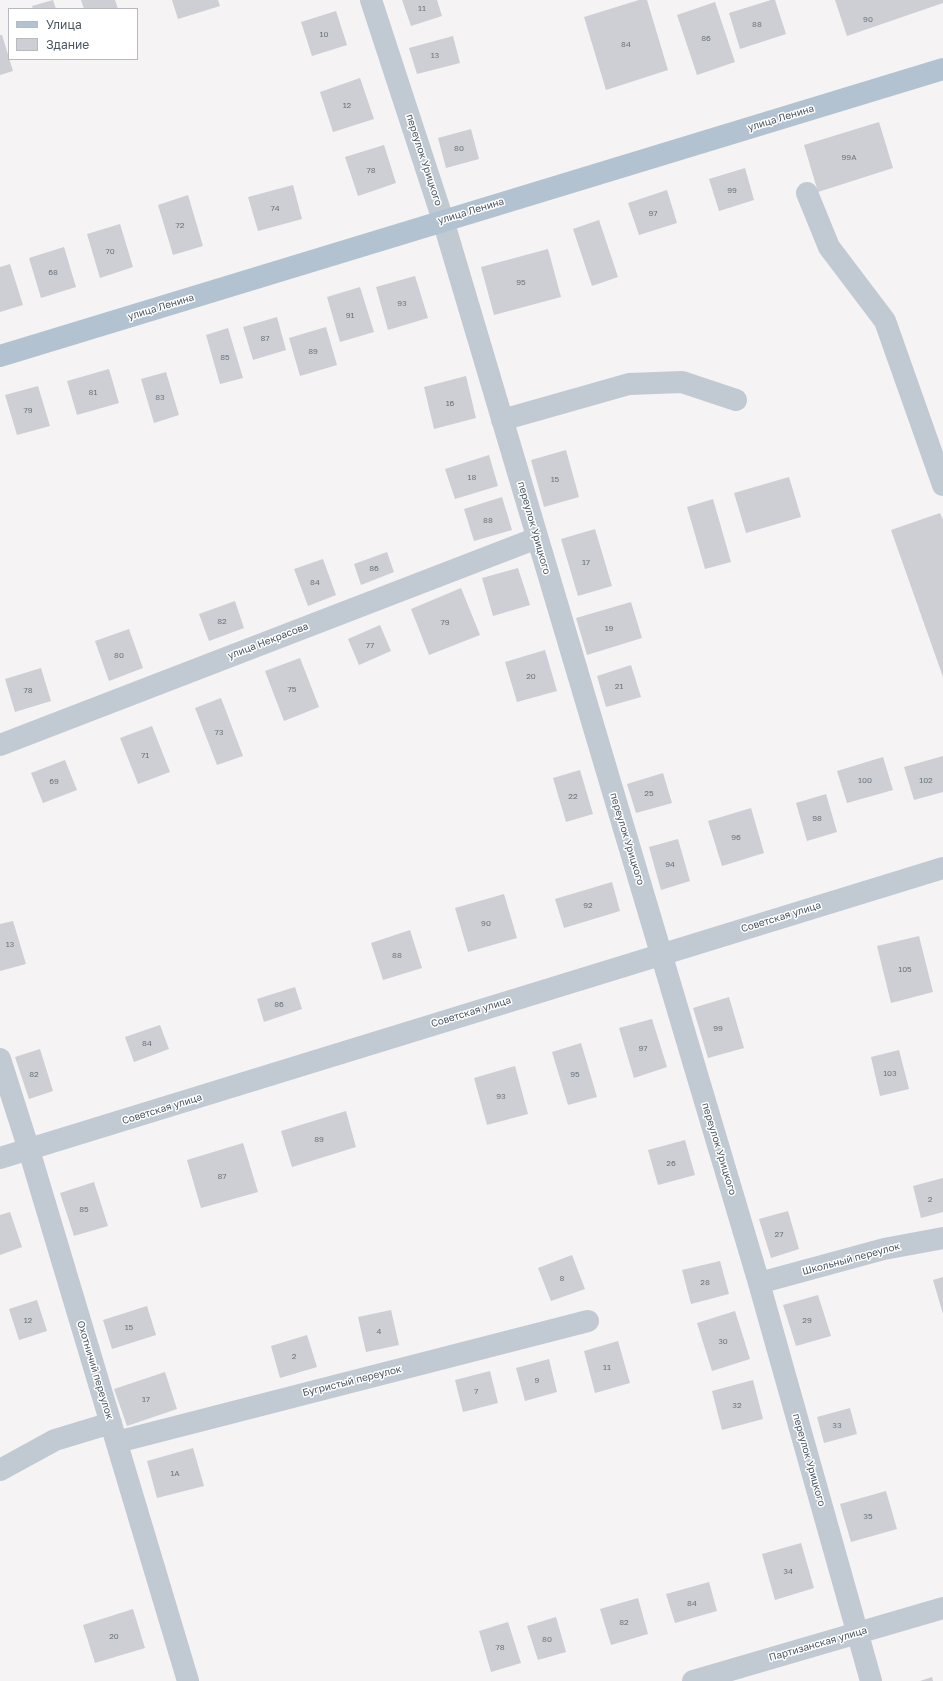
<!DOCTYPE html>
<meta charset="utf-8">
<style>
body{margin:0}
#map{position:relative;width:943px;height:1681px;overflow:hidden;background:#f5f3f3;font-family:"Golos Text",sans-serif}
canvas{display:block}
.legend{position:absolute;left:8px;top:8px;width:130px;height:52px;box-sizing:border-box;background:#fff;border:1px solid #b7bbc0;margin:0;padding:5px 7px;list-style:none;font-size:12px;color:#4a5661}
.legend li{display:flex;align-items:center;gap:8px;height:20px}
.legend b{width:20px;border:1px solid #b7bbc0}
</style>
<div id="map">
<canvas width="943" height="1681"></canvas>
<ul class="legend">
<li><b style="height:5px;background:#b3c2d1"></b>Улица</li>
<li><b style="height:11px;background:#cdcfd5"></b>Здание</li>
</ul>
</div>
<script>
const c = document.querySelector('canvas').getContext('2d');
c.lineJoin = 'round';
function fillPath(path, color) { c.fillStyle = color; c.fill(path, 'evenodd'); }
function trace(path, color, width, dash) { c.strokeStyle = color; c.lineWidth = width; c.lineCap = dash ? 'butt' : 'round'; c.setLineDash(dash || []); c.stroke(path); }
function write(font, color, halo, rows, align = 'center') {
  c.font = font + ' "Golos Text",sans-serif'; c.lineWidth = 3; c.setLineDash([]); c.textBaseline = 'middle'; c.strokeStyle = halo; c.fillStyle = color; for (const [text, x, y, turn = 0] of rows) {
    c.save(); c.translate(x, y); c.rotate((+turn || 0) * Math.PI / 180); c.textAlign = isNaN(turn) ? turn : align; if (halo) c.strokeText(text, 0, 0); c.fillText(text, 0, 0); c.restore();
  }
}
fillPath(new Path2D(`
 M53,0l3,9h-23l-1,-3z
 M81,0h34l3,9h-34z
 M172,0h46l2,6 -42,13z
 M402,0h35l5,16 -31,10z
 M639,0h8l21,70 -62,20 -22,-73z
 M771,0h4l11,34 -46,15 -11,-36z
 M835,0h108v3l-96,33z
 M715,2l20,60 -38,13 -20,-60z
 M336,11l11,34 -35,11 -11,-34z
 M0,35h2l11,36 -13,4z
 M453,36l7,27 -43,11 -8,-26z
 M360,78l14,41 -41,13 -13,-40z
 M879,122l14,46 -75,24 -14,-47z
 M471,129l8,30 -33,9 -8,-30z
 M384,145l12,38 -38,13 -13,-39z
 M745,168l9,32 -35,11 -10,-32z
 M293,185l9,34 -44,12 -10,-34z
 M667,190l10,33 -38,12 -11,-32z
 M188,195l15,51 -30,9 -15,-50z
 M599,220l19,57 -26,9 -19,-57z
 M120,224l13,43 -33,11 -13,-44z
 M64,247l12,40 -35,11 -12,-40z
 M548,249l13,48 -67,18 -13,-48z
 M10,264l13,41 -23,7v-45z
 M415,276l13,42 -40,12 -12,-43z
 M360,287l14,45 -34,10 -13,-45z
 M277,317l9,33 -33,10 -10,-33z
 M326,327l11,38 -37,11 -11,-38z
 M228,328l15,50 -23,6 -14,-49z
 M109,369l10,34 -42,12 -10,-34z
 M166,372l13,43 -25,8 -13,-44z
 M466,376l10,42 -42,11 -10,-42z
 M38,386l12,40 -33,9 -12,-40z
 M566,450l13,47 -35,10 -13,-47z
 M489,455l9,31 -43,13 -10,-30z
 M789,477l12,40 -55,16 -12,-40z
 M502,497l10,33 -38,11 -10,-32z
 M713,499l18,63 -26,7 -18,-62z
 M940,513l3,7v157l-52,-147z
 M595,529l17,57 -34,10 -17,-57z
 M387,552l7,20 -33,13 -7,-21z
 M323,559l13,36 -28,11 -14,-37z
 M518,568l12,37 -37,11 -11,-38z
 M461,588l19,47 -51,20 -18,-46z
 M235,601l9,27 -35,13 -10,-27z
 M631,602l11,36 -55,17 -11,-37z
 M380,625l11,26 -32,14 -11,-26z
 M129,629l14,39 -34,13 -14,-40z
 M545,650l12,41 -40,11 -12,-40z
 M300,658l19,49 -35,14 -19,-50z
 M631,665l10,32 -35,10 -9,-31z
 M41,668l10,33 -36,11 -10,-33z
 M221,698l22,58 -26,9 -22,-57z
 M152,726l18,46 -32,12 -18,-46z
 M943,756v36l-29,8 -10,-33z
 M883,757l10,33 -46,13 -10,-32z
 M65,760l12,30 -34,13 -12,-30z
 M580,770l13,44 -27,8 -13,-44z
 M663,773l9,30 -36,10 -9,-29z
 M826,794l11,38 -30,9 -11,-38z
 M751,808l13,45 -42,13 -14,-45z
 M678,839l12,42 -29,9 -12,-43z
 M612,882l8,29 -56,17 -9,-29z
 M504,894l13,44 -49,14 -13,-44z
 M13,921l13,43 -26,7v-47z
 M410,930l12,38 -39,12 -12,-37z
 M919,936l14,56 -42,11 -14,-57z
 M295,987l7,22 -38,13 -7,-23z
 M729,997l15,51 -36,10 -15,-50z
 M652,1019l15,48 -33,11 -15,-50z
 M160,1025l9,24 -35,13 -9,-25z
 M581,1043l16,54 -29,8 -16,-53z
 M40,1049l13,42 -24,8 -14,-42z
 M899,1050l10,39 -29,7 -9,-39z
 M515,1066l13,48 -41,11 -13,-47z
 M346,1111l10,36 -64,20 -11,-36z
 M685,1140l10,35 -37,10 -10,-35z
 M243,1143l15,49 -57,16 -14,-48z
 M943,1178v34l-22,6 -8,-32z
 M94,1182l14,44 -34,10 -14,-43z
 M788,1211l11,38 -28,9 -12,-39z
 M10,1212l12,35 -22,8v-40z
 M572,1255l13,34 -34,12 -13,-33z
 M720,1261l9,33 -38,10 -9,-34z
 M943,1277v37l-10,-34z
 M818,1295l13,41 -35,10 -13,-41z
 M37,1300l10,31 -28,9 -10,-31z
 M147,1306l9,29 -44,14 -9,-29z
 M391,1310l8,35 -33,7 -8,-35z
 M735,1311l15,48 -38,12 -15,-48z
 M307,1335l10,32 -37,11 -9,-32z
 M618,1341l12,42 -35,10 -11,-42z
 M549,1359l8,33 -32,9 -9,-33z
 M490,1371l8,32 -35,9 -8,-32z
 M165,1372l12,37 -50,17 -13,-37z
 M753,1380l10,39 -41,11 -10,-39z
 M850,1408l7,26 -33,9 -7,-26z
 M193,1448l11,38 -47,12 -10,-37z
 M886,1491l11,38 -46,13 -11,-38z
 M801,1543l13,45 -39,12 -13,-46z
 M709,1582l8,29 -42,12 -9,-29z
 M638,1598l10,36 -37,11 -11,-36z
 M133,1609l12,39 -50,15 -12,-38z
 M556,1617l10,35 -28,8 -11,-34z
 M508,1622l13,41 -30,9 -12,-41z
 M932,1677l1,4h-13z`), '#cdcfd5');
trace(new Path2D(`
 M371,0l72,220 316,1063 112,398
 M807,193l22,54 56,74 58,164
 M502,420l127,-36 53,-2 54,18
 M0,745l537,-207
 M0,1059l29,91 159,531
 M0,1158l943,-290
 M759,1283l125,-34 59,-11
 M117,1442l471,-121
 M0,1470l55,-30 56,-17
 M693,1681l250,-73`), '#c1cad2', 22);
trace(new Path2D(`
 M0,356l943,-287`), '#b3c2d1', 22);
write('8px', '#6b747e', null, [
 ["11",422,8],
 ["90",868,19],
 ["88",757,24],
 ["10",324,34],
 ["86",706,38],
 ["84",626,44],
 ["13",435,55],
 ["12",347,105],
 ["80",459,148],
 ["99А",849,157],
 ["78",371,170],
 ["99",732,190],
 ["74",275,208],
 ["97",653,213],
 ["72",180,225],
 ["70",110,251],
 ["68",53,272],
 ["95",521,282],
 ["93",402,303],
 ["91",350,315],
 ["87",265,338],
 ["89",313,351],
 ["85",225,357],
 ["81",93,392],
 ["83",160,397],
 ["16",450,403],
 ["79",28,410],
 ["18",472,477],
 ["15",555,479],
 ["88",488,520],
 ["17",586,562],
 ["86",374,568],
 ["84",315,582],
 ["82",222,621],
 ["79",445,622],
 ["19",609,628],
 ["77",370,645],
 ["80",119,655],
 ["20",531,676],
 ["21",619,686],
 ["75",292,689],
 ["78",28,690],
 ["73",219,732],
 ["71",145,755],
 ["100",865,780],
 ["102",926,780],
 ["69",54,781],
 ["25",649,793],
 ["22",573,796],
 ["98",817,818],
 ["96",736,837],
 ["94",670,864],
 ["92",588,905],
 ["90",486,923],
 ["13",10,944],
 ["88",397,955],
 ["105",905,969],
 ["86",279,1004],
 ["99",718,1028],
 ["84",147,1043],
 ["97",643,1048],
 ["103",890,1073],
 ["82",34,1074],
 ["95",575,1074],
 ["93",501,1096],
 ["89",319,1139],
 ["26",671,1163],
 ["87",222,1176],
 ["2",930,1199],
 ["85",84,1209],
 ["27",779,1234],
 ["8",562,1278],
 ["28",705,1282],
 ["12",28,1320],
 ["29",807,1320],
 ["15",129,1327],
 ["4",379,1331],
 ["30",723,1341],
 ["2",294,1356],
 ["11",607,1367],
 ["9",537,1380],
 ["7",476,1391],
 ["17",146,1399],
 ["32",737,1405],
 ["33",837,1425],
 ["1А",175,1473],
 ["35",868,1516],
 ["34",788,1571],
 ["84",692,1603],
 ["82",624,1622],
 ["20",114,1636],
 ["80",547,1639],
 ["78",500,1647]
]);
write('10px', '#4a5661', '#fff', [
 ["улица Ленина",781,118,-17],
 ["переулок Урицкого",424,160,72],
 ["улица Ленина",471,211,-17],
 ["улица Ленина",161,307,-17],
 ["переулок Урицкого",534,528,74],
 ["улица Некрасова",268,641,-21],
 ["переулок Урицкого",627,839,73],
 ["Советская улица",781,917,-17],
 ["Советская улица",471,1012,-17],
 ["Советская улица",162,1109,-17],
 ["переулок Урицкого",719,1149,73],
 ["Школьный переулок",851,1259,-15],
 ["Охотничий переулок",95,1370,73],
 ["Бугристый переулок",352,1381,-14],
 ["переулок Урицкого",809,1460,74],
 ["Партизанская улица",818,1644,-16]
]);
</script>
